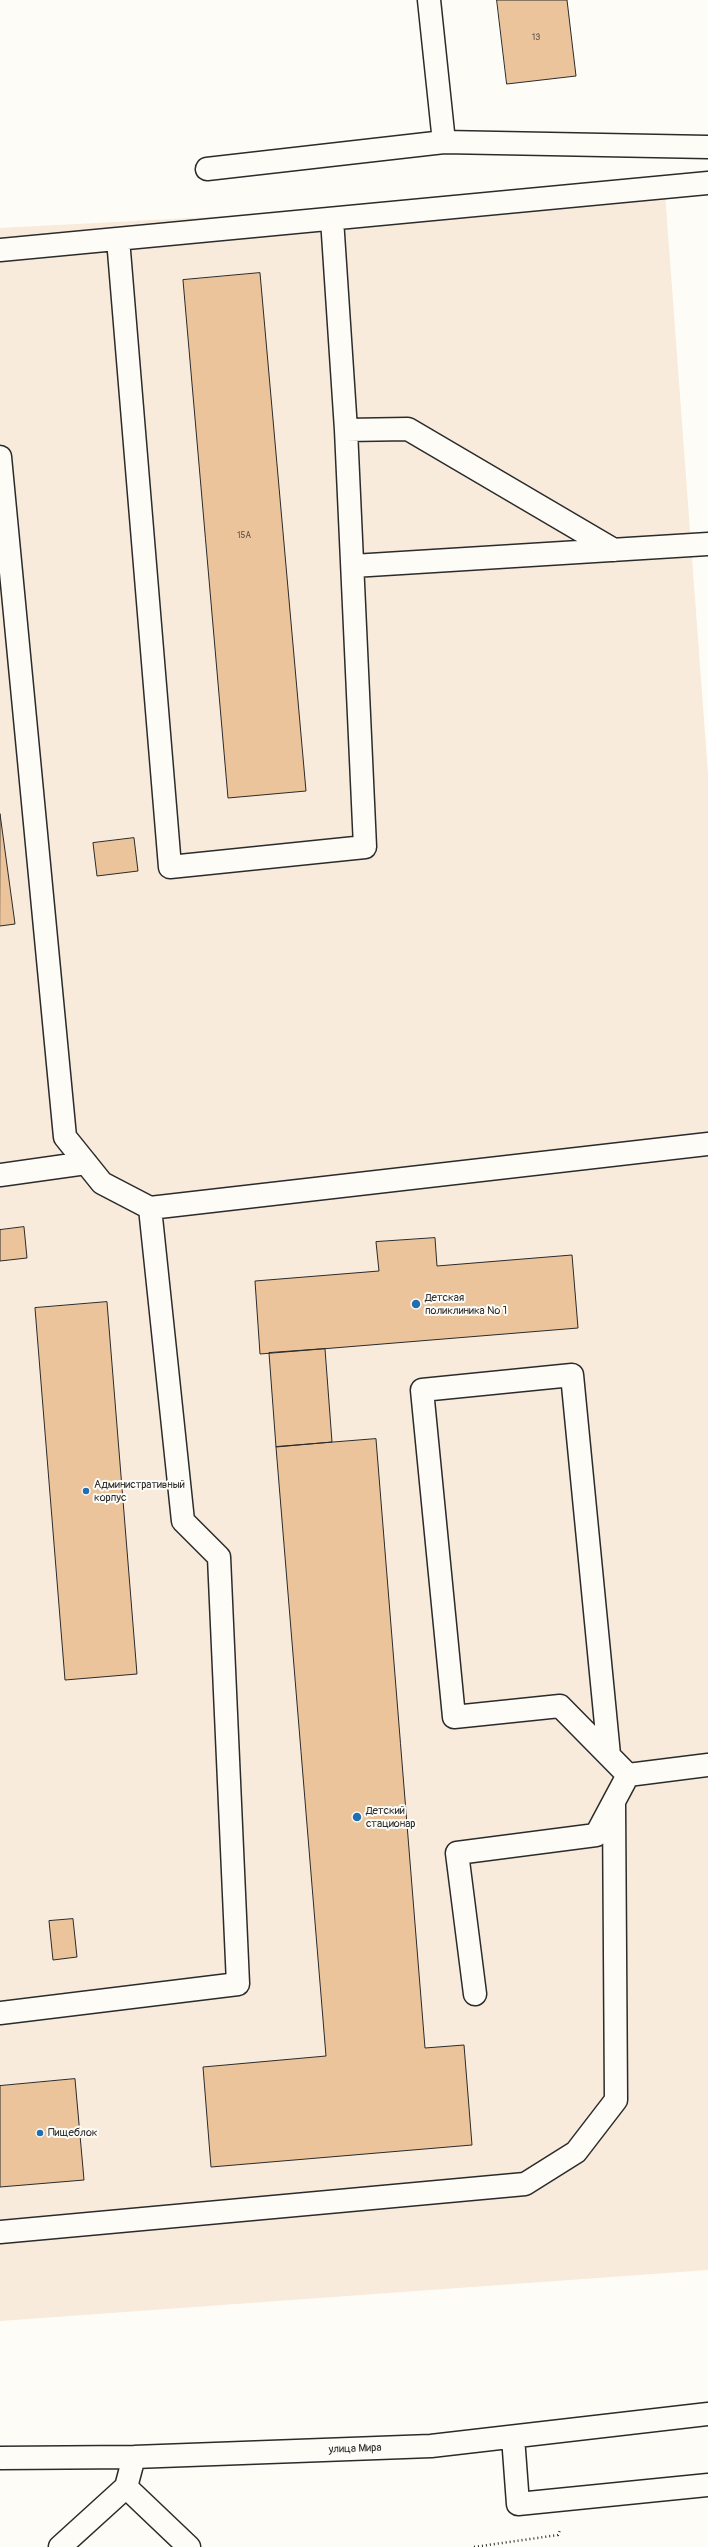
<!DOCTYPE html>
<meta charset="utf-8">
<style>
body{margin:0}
canvas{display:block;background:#fdfcf7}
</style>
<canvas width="708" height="2547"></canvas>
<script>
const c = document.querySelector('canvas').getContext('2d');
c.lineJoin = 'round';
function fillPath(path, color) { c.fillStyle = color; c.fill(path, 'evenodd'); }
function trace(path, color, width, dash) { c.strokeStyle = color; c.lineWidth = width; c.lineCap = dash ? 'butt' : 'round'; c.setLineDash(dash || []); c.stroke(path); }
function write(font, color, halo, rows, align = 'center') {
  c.font = font + ' Pangolin,sans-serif'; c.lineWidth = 4; c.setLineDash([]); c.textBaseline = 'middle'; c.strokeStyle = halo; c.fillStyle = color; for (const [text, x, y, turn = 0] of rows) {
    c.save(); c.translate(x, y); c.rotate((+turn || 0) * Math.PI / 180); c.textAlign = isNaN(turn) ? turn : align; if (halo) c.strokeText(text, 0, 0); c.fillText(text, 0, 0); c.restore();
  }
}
fillPath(new Path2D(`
 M665,193l43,581v1496l-708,51v-2093z`), '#f8ebdb');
const building = new Path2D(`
 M497,0h70l9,76 -69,8z
 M260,273l46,518 -78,7 -45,-518z
 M0,814l15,110 -15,2z
 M134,838l4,33 -41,5 -4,-33z
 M24,1227l3,31 -27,3v-31z
 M435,1238l2,28 135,-11 6,73 -318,26 -5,-73 124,-10 -3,-29z
 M107,1302l30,372 -72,6 -30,-372z
 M325,1349l7,93 -56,5 -7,-94z
 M376,1439l49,609 39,-3 8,100 -261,22 -8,-100 123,-11 -50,-609z
 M73,1919l4,38 -24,3 -4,-39z
 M75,2079l9,101 -84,7v-101z`);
fillPath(building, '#ebc49b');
trace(building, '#2b2b2b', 1);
const minor = new Path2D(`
 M429,0l15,142
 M207,169l237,-27 264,5
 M332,219l14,211
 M118,239l52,628 195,-20 -19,-417 62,-1 206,121
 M0,250l708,-67
 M0,457l65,680 37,46 48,25
 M353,566l355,-22
 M0,1175l86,-12
 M628,1775l80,-10
 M475,1994l-18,-141 139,-18 32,-60 -68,-69 -106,11 -32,-327 150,-15 37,380
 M0,2013l238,-29 -19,-427 -36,-36 -33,-313 558,-64
 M0,2232l525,-48 51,-32 40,-52 -2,-296
 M513,2437l5,67 190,-19
 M0,2458l134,-1 297,-11 277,-32
 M126,2487l63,60
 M60,2547l66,-60 8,-30`);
trace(minor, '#2b2b2b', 25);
trace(new Path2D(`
 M474,2547l84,-12 2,-5`), '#2b2b2b', 2.5, [1, 3]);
trace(minor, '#fdfcf7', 22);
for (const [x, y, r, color] of [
 [416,1304,5,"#1f6fb2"],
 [86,1491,4,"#1f6fb2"],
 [357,1817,5,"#1f6fb2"],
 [40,2133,4,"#1f6fb2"]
]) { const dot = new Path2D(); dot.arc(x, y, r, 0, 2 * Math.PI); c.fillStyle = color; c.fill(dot); trace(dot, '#fdfcf7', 1.5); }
write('9px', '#5b5147', null, [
 ["13",536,38],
 ["15А",244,536]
]);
write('11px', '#2b2b2b', '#fdfcf7', [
 ["Детская",425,1298],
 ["поликлиника № 1",425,1311],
 ["Административный",94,1485],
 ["корпус",94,1498],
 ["Детский",366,1811],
 ["стационар",366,1824],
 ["Пищеблок",48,2133]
], 'left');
write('11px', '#2b2b2b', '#fdfcf7', [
 ["улица Мира",355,2449,-2]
]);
</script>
